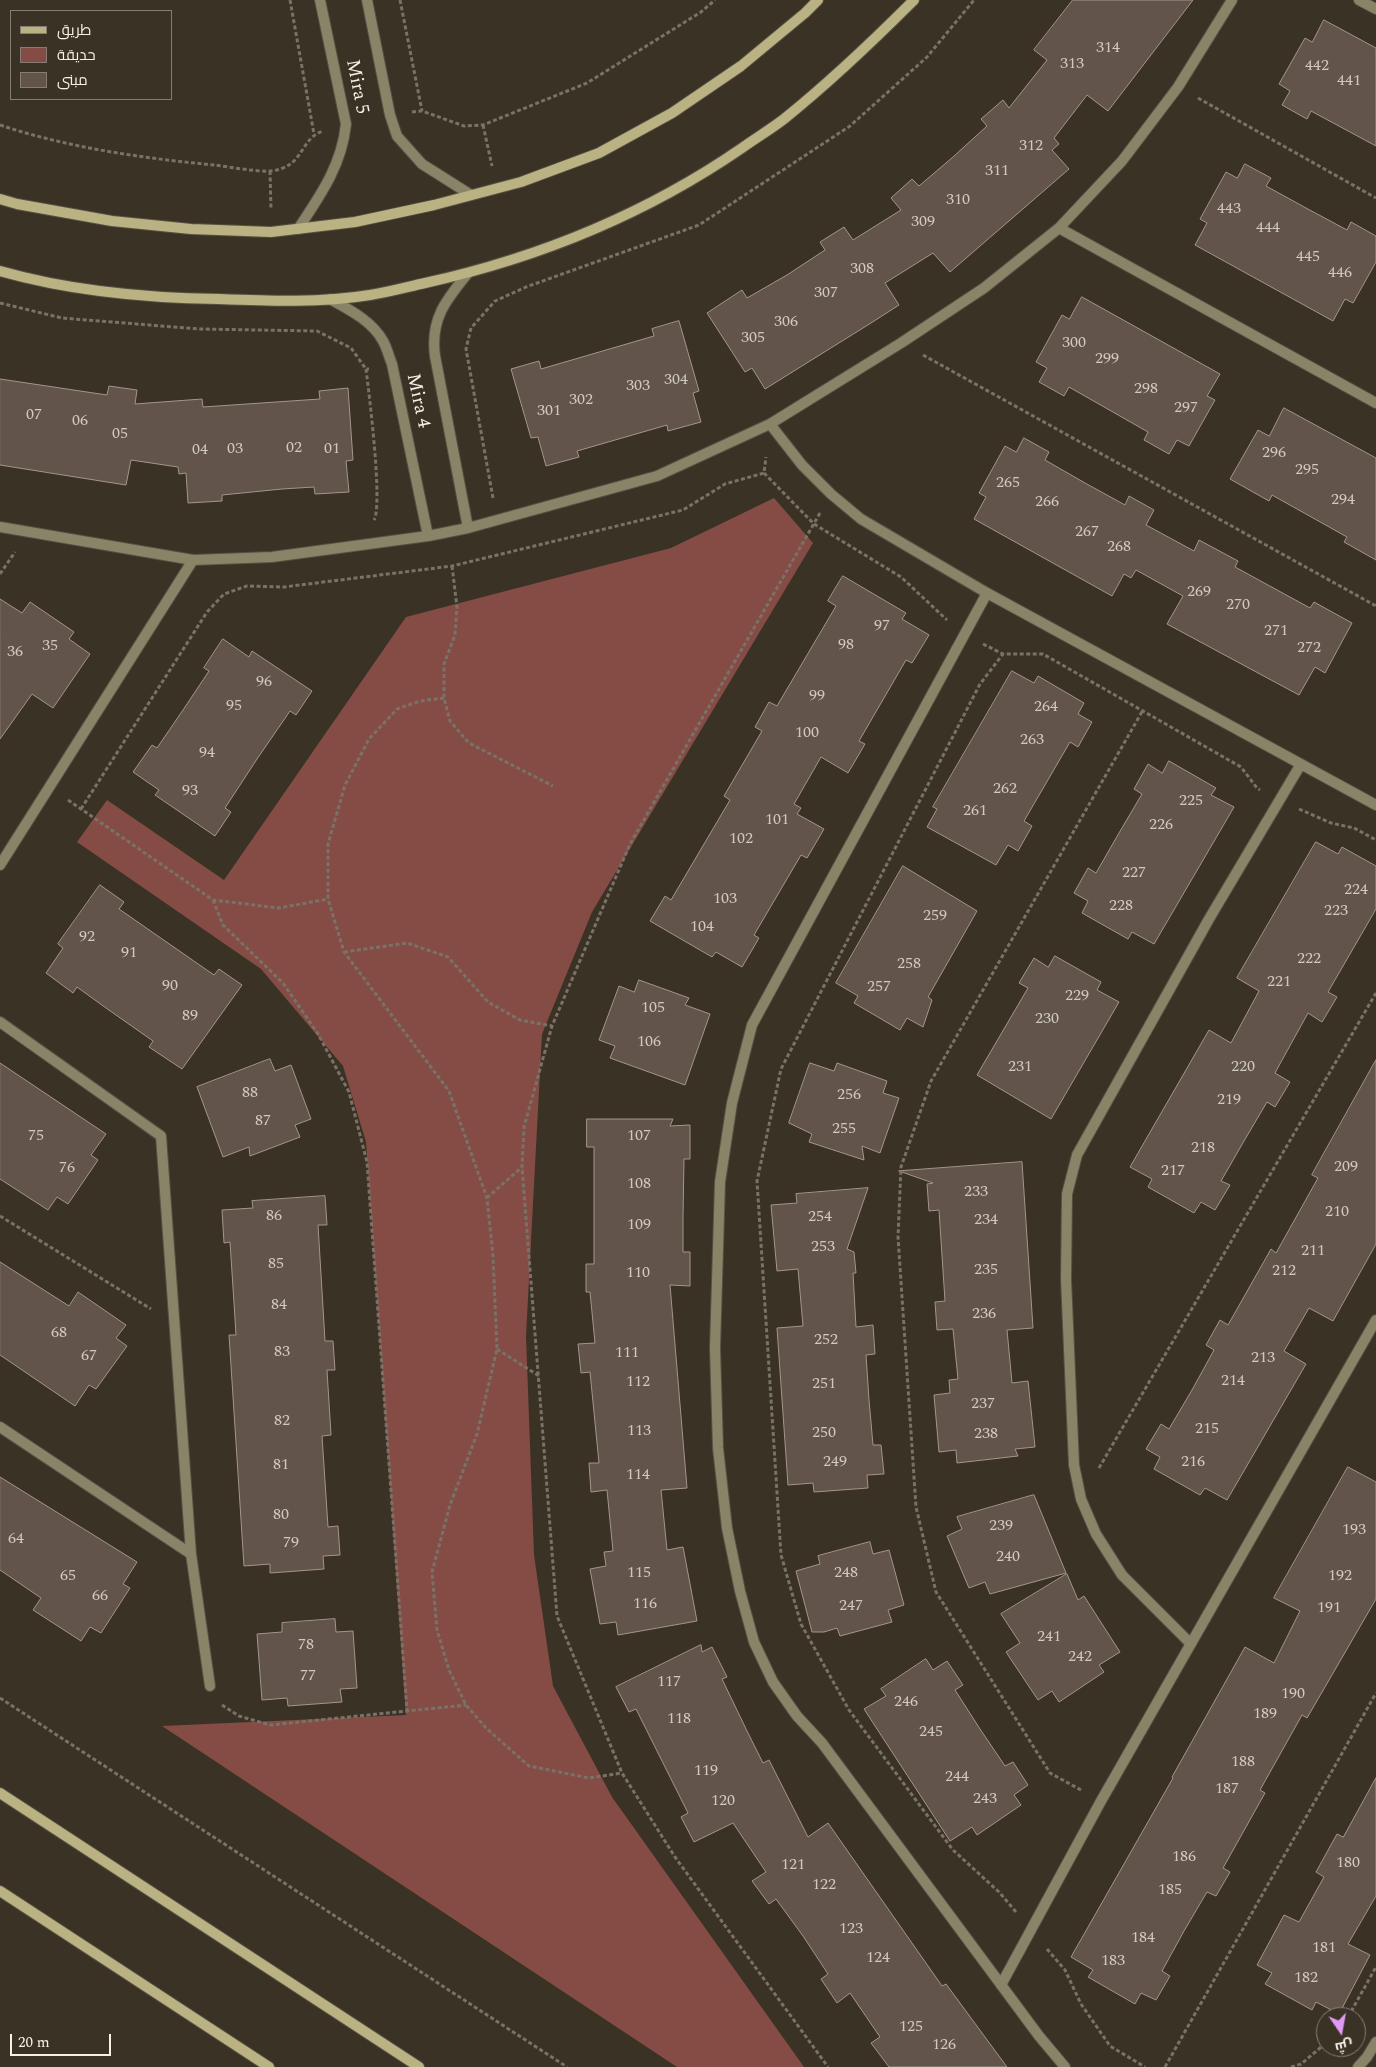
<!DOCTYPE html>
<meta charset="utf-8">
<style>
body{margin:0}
#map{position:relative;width:1376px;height:2067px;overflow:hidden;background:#3a3225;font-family:Spectral,Cairo,serif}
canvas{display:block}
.legend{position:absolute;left:10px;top:10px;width:162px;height:90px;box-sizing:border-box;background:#3a3225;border:1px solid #857e73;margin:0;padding:6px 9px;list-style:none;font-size:15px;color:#f6f0e8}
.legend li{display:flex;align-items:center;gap:10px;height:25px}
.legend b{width:25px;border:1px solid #857e73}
.north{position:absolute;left:1316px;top:2007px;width:50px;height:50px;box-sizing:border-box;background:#3a3225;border:1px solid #857e73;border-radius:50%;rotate:168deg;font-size:14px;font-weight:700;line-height:20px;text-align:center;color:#f6f0e8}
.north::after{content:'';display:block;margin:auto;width:18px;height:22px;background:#dd99f4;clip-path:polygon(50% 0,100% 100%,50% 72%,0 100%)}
.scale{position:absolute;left:10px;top:2034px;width:101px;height:22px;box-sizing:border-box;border:2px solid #f6f0e8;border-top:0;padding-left:6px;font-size:15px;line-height:18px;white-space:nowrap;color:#f6f0e8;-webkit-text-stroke:4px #3a3225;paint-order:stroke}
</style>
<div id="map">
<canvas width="1376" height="2067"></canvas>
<ul class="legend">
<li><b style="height:6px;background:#bab282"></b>طريق</li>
<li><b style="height:14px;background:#844c44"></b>حديقة</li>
<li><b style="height:14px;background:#62544b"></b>مبنى</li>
</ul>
<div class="north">ش</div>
<div class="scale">20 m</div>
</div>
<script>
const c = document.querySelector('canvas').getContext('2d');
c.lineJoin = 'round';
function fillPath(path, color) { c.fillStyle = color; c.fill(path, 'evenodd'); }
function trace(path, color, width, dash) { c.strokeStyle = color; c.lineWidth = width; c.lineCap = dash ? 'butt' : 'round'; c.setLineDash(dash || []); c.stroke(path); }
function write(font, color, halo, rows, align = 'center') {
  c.font = font + ' Spectral,serif'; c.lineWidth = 4; c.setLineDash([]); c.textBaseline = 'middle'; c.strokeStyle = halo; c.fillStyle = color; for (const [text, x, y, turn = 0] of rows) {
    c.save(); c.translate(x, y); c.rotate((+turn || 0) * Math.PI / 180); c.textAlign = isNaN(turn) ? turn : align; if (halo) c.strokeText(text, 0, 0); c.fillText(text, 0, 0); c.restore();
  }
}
fillPath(new Path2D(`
 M774,498l39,45 -221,369 -50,122 -16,302 8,219 19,131 59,111 192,270h-127l-515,-341 244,-11 -40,-573 -23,-76 -82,-97 -184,-127 30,-42 117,80 182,-263 265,-69z`), '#844c44');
const building = new Path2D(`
 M1073,0h120l-85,111 -21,-16 -33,43 5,6 -7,6 17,19 -119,103 -17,-19 -48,30 14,22 -28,18 -106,66 -13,-21 -7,4 -38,-59 35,-23 5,8 40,-23 38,-25 -5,-8 24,-15 9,13 48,-30 -10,-12 21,-19 7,7 34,-29 34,-31 -6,-7 22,-19 6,8 38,-48 -13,-10z
 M1324,20l52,28v98l-65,-35 -4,8 -25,-14 8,-14 -11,-7 26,-46 7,4z
 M1245,164l26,14 -5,8 40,22 41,22 4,-8 25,14v26l-23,41 -8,-4 -12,22 -138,-76 12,-22 -7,-4 26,-47 11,6z
 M1082,297l138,77 -13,22 8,4 -26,46 -12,-6 -8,14 -25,-14 4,-8 -79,-45 -5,9 -25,-14 8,-14 -11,-6 26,-47 7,4z
 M679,321l20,70 -6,2 8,29 -33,9 -1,-6 -90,26 2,6 -33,9 -8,-29 -7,1 -20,-69 28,-8 2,8 113,-33 -2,-7z
 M0,379l107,16 2,-9 28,4 -2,14 67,-5 1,8 117,-8 -1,-8 29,-3 5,72 -7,1 3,31 -34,2 -1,-7 -32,2 -60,6v6l-34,2 -2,-30 -7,1 -1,-7 -47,-7 -5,25 -126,-20z
 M1284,408l92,50v102l-32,-18 3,-5 -75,-42 -3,6 -39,-22 28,-49 11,6z
 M1024,438l25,14 -4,8 40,23 40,22 4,-9 25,14 -8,15 48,26 5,-11 39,21 -3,6 75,41 4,-6 38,21 -27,50 -10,-6 -16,28 -132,-71 16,-28 -47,-26 -5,8 -7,-4 -12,22 -138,-77 12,-22 -7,-4 26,-47 11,6z
 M843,576l63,37 -4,6 27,16 -17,28 -6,-3 -47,81 6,3 -17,29 -27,-16 -27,47 7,4 -4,6 27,15 -17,29 -6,-3 -47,80 5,3 -17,29 -26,-15 -4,5 -62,-36 15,-25 6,4 59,-100 -6,-4 38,-65 -7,-4 14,-25 8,4 59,-100 -8,-5z
 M0,599l22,14 8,-11 44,30 -5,7 21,15 -37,54 -21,-14 -32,45z
 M223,639l26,18 3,-6 60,40 -16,24 -6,-4 -33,48 -32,49 6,4 -16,24 -60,-41 4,-5 -26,-18 19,-27 5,3 26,-38 26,-39 -5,-3z
 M1012,671l22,12 4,-7 46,27 -6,11 14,8 -14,25 -8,-5 -46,79 8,5 -14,25 -10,-6 -12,20 -69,-38 10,-18 -4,-2z
 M1169,761l47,27 -5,7 23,12 -80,137 -22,-12 -4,7 -46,-26 6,-12 -14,-8 14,-25 8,5 23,-40 23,-39 -8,-5 14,-25 14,9z
 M1316,842l22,12 4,-7 34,19v43l-48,83 9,5 -15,25 -14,-9 -27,49 -6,11 15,9 -15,25 -8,-5 -23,39 -23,40 9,4 -15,25 -14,-8 -7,11 -46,-26 4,-8 -22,-12 79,-137 22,13 28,-52 -22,-13z
 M903,866l74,45 -49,86 4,3 -9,27 -16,-9 -7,12 -46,-27 4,-7 -22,-13z
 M100,885l24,17 -5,7 95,66 5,-6 23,16 -60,84 -33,-22 4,-6 -47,-33 -29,-21 -4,6 -27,-20 17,-25 -5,-4z
 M1055,956l46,26 -4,8 22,12 -68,117 -74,-44 51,-87 -9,-5 15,-25 14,9z
 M639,980l50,18 -4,7 25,9 -25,71 -75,-27 5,-12 -16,-6 20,-54 15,6z
 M270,1059l5,12 16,-6 20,54 -16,6 5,12 -50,19 -1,-9 -26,10 -26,-70z
 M1376,1060v184l-43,77 -24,-13 -25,43 22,13 -79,136 -22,-12 -5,7 -46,-26 6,-12 -14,-8 15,-25 8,5 23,-39 22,-40 -8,-5 14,-25 8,5 43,-76 5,4 42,-75 -6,-3z
 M0,1063l106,71 -15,21 7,5 -30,44 -11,-7 -9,13 -48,-31z
 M810,1063l24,8 3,-8 50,18 -4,12 16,5 -19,55 -18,-7 2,14 -55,-18 3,-8 -23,-11z
 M587,1119h86l-3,7 20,-1v34h-6l-1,58v35h7v34l-20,-1 17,203 -26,2 6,60 16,-3 14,74 -79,14 -2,-13 -16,2 -10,-55 16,-3 -2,-14 9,-1 -6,-61 -16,2 -2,-29h10l-9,-91 -9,1 -3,-29 17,-1 -5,-51h-4v-28h8v-117h-7z
 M1022,1162l11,166 -26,2 5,53 16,-2 7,66 -20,2 3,7 -61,7 -1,-13 -17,2 -5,-57 16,-2 -1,-13 9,-1 -5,-50 -16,1 -2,-28 10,-1 -6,-91 -10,1 -2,-27 6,-1 -34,-12z
 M868,1188l-21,61 7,3 2,21h-3l3,54 17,-2 2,29 -9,1 3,45 4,45h8l3,29 -17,1 1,13 -54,4 -1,-9 -25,2 -11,-157 26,-2 -5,-57 -21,2 -6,-66 26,-2 -1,-9z
 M325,1196l2,29h-9l7,116h8l2,29h-8l4,65 -9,1 6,91 10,-1 2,29 -17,1 1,13 -54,4v-9l-26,2 -15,-231h7l-2,-32 -4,-61 -6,1 -2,-33 31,-2 -1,-7z
 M0,1262l69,44 9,-14 48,33 -10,13 11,8 -31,43 -7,-4 -14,21 -75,-51z
 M1348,1467l28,15v117l-69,119 -5,-3 -42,75 5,3 -42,75 7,4 -14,24 -9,-4 -23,39 -22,40 8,5 -14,24 -15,-7 -6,11 -47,-27 5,-7 -22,-13 102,-179 -1,-1 73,-130 29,16 26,-52 -26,-13z
 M0,1477l137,85 -14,22 7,4 -29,45 -11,-6 -9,14 -48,-31 8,-12 -41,-28z
 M1034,1495l32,78 -76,21 -5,-12 -16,6 -22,-52 15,-7 -5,-12z
 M870,1542l3,12 16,-4 15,55 -16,5 4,12 -52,14 -3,-8 -13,4h-12l-16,-61 24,-7 -2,-8z
 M1067,1574l11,26 6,-4 36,56 -21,13 5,7 -45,30 -7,-11 -14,9 -32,-48 14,-9 -19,-29z
 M335,1619l1,13 17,-1 4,57 -17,1 2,13 -54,4 -1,-8 -25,2 -5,-66 25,-2v-9z
 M701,1645l1,7 10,-5 15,30 -5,2 25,52 16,32 6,-3 39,77 20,-14 114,163 4,-2 61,83h-118l-18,-24 9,-6 -30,-44 -13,10 -16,-24 7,-5 -25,-38 -27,-37 -7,5 -17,-23 14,-9 -33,-49 -39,19 -13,-25 7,-4 -52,-104 -7,3 -13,-25z
 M926,1659l7,11 14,-9 16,24 -8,5 25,39 25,37 8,-4 15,23 -14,10 7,10 -44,30 -5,-8 -22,14 -86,-132 22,-13 -5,-7z
 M1376,1778v118l-28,48 22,11 -31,59 -23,-12 -4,8 -47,-26 7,-11 -15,-8 27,-50 15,7 25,-45 -8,-5 21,-38 6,3z`);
fillPath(building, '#62544b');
trace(building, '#a5958b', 1);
const street = new Path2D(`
 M367,0l23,115 7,21 25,28 49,31
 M1359,0l17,9
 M1059,228l317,175
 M298,229c22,-33 44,-64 48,-105l-26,-124
 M330,299c20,11 42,22 53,42 4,7 6,16 9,23l36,172
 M770,424l32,41 29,29 30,25 126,74 389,212
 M0,527l193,33 79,-3 156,-21 40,-8 189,-52 113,-52 131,-81 83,-55 75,-60 63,-67 56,-74 54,-87
 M468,528l-33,-172c-5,-37 11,-56 33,-83
 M987,593l-235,432 -20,78 -12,79 -5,166 3,100 9,80 13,63 14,51 19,40 24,34 25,27 217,293 26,31
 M0,865l193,-305
 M0,1022l161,114 30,418 -191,-127
 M191,1554l19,132
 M1191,1644l-69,-69 -26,-41 -15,-35 -7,-34 -8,-186 1,-85 10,-39 132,-236 92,-155
 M1001,1985l100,-184 275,-481
 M1358,2067l9,-10 9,-15`);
const secondary = new Path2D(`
 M0,199l17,5 95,17 79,8 80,3 84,-10 79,-17 87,-23 78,-29 73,-40 69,-47 64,-53 13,-13
 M0,271c70,20 146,27 219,28 51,2 102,4 151,-4 19,-3 37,-8 55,-12 113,-25 221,-69 317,-135 14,-10 29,-19 42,-29 46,-37 88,-77 130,-119
 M0,1793l419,274
 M0,1891l269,176`);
trace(street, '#585044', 12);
trace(secondary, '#585044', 12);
trace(new Path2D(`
 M290,0l24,134
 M400,0l22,111
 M1198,98l178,100
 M412,112l10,-1 42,15 19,-1 104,-42 114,-71 14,-12
 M0,125c69,23 142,33 214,40 17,2 41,7 57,6 34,-4 28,-32 52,-40
 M483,125l9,41
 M270,171l1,39
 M0,303l62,15 137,11 118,2 34,17 15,21h3
 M923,355l453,251
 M366,369c3,24 17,136 8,151
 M764,473l50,51 87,53 46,43
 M493,498l-27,-149 5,-21 24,-27 31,-14 173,-62 151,-99 77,-69 47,-57
 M820,513l-190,331 -78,182 -28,101 -2,40 35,449 65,157 53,84 153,210
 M452,566l5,41 -2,28 -11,29v34l6,23 19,22 84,43
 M0,574l15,-22
 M983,644l20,10
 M444,698l-24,3 -23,8 -28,30 -24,46 -17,59v55l16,53 105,139 38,107 6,58 4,93 -20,85 -27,71 -18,67 5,58 12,40 17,35 20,23 43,38 60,12 33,-5
 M68,800l145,100 66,8 49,-9
 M81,809l126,-197 17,-18 23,-8 37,1 168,-21 231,-56 42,-26 39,-11 2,-16
 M1299,809l32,14 23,5 22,12
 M213,900l10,25 60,58 35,51 31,58 18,70 40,548
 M344,952l63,-9 41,14 40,45 32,18 32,6
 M487,1198l35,-31
 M0,1216l151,93
 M497,1349l42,27
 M1099,1468l277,-475
 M0,1698l567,369
 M222,1705l17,11 31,9 196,-20
 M1081,1790l-31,-17 -114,-181 -20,-85 -18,-270 3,-70 30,-86 212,-371
 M1016,1912l-17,-20 -46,-42 -104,-140 -48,-86 -20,-69 -24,-374 24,-112 199,-385 23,-30h40l198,113 16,21 3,2
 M1047,1949l18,21 16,34 29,42 35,21
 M1348,2017l28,-50
 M1165,2067l211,-374
 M1291,2067l10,-3 25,-21`), '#7a7267', 3, [4, 2.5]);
trace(street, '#898467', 10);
trace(secondary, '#bab282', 10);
write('16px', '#d1c9c1', null, [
 ["314",1108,49],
 ["313",1072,65],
 ["442",1317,67],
 ["441",1349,82],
 ["312",1031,147],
 ["311",997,172],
 ["310",958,201],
 ["443",1229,210],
 ["309",923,223],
 ["444",1268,229],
 ["445",1308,258],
 ["308",862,270],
 ["446",1340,274],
 ["307",826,294],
 ["306",786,323],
 ["305",753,339],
 ["300",1074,344],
 ["299",1107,360],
 ["304",676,381],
 ["303",638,387],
 ["298",1146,390],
 ["302",581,401],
 ["297",1186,409],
 ["301",549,412],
 ["07",34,416],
 ["06",80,422],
 ["05",120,435],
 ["02",294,449],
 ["03",235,450],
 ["01",332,450],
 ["04",200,451],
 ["296",1274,454],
 ["295",1307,471],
 ["265",1008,484],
 ["294",1343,501],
 ["266",1047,503],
 ["267",1087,533],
 ["268",1119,548],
 ["269",1199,593],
 ["270",1238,606],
 ["97",882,627],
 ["271",1276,632],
 ["98",846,646],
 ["35",50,647],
 ["272",1309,649],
 ["36",15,653],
 ["96",264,683],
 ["99",817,697],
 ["95",234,707],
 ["264",1046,708],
 ["100",807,734],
 ["263",1032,741],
 ["94",207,754],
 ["262",1005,790],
 ["93",190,792],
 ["225",1191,802],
 ["261",975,812],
 ["101",777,821],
 ["226",1161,826],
 ["102",741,840],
 ["227",1134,874],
 ["224",1356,891],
 ["103",725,900],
 ["228",1121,907],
 ["223",1336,912],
 ["259",935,917],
 ["104",702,928],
 ["92",87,938],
 ["91",129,954],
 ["222",1309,960],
 ["258",909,965],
 ["221",1279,983],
 ["90",170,987],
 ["257",879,988],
 ["229",1077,997],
 ["105",653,1009],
 ["89",190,1017],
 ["230",1047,1020],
 ["106",649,1043],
 ["231",1020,1068],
 ["220",1243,1068],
 ["88",250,1094],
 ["256",849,1096],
 ["219",1229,1101],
 ["87",263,1122],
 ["255",844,1130],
 ["75",36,1137],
 ["107",639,1137],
 ["218",1203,1149],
 ["209",1346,1168],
 ["76",67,1169],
 ["217",1173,1172],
 ["108",639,1185],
 ["233",976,1193],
 ["210",1337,1213],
 ["86",274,1217],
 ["254",820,1218],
 ["234",986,1221],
 ["109",639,1226],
 ["253",823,1248],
 ["211",1313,1252],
 ["85",276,1265],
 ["235",986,1271],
 ["212",1284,1272],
 ["110",638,1274],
 ["84",279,1306],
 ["236",984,1315],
 ["68",59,1334],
 ["252",826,1341],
 ["83",282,1353],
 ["111",627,1354],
 ["67",89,1357],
 ["213",1263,1359],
 ["214",1233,1382],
 ["112",638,1383],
 ["251",824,1385],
 ["237",983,1405],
 ["82",282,1422],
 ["215",1207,1430],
 ["113",639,1432],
 ["250",824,1434],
 ["238",986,1435],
 ["249",835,1463],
 ["216",1193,1463],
 ["81",281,1466],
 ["114",638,1476],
 ["80",281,1516],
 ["239",1001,1527],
 ["193",1354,1531],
 ["64",16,1540],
 ["79",291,1544],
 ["240",1008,1558],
 ["115",639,1574],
 ["248",846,1574],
 ["65",68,1577],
 ["192",1340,1577],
 ["66",100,1597],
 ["116",645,1605],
 ["247",851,1607],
 ["191",1329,1609],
 ["241",1049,1638],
 ["78",306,1646],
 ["242",1080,1658],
 ["77",308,1677],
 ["117",669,1683],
 ["190",1293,1695],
 ["246",906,1703],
 ["189",1265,1715],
 ["118",679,1720],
 ["245",931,1733],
 ["188",1243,1763],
 ["119",706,1772],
 ["244",957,1778],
 ["187",1227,1790],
 ["243",985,1800],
 ["120",723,1802],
 ["186",1184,1858],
 ["180",1348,1864],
 ["121",793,1866],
 ["122",824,1886],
 ["185",1170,1891],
 ["123",851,1930],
 ["184",1143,1939],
 ["181",1324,1949],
 ["124",878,1959],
 ["183",1113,1962],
 ["182",1306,1979],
 ["125",911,2028],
 ["126",944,2046]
]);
write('19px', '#f6f0e8', '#3a3225', [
 ["Mira 5",356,87,79],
 ["Mira 4",417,401,78]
]);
</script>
